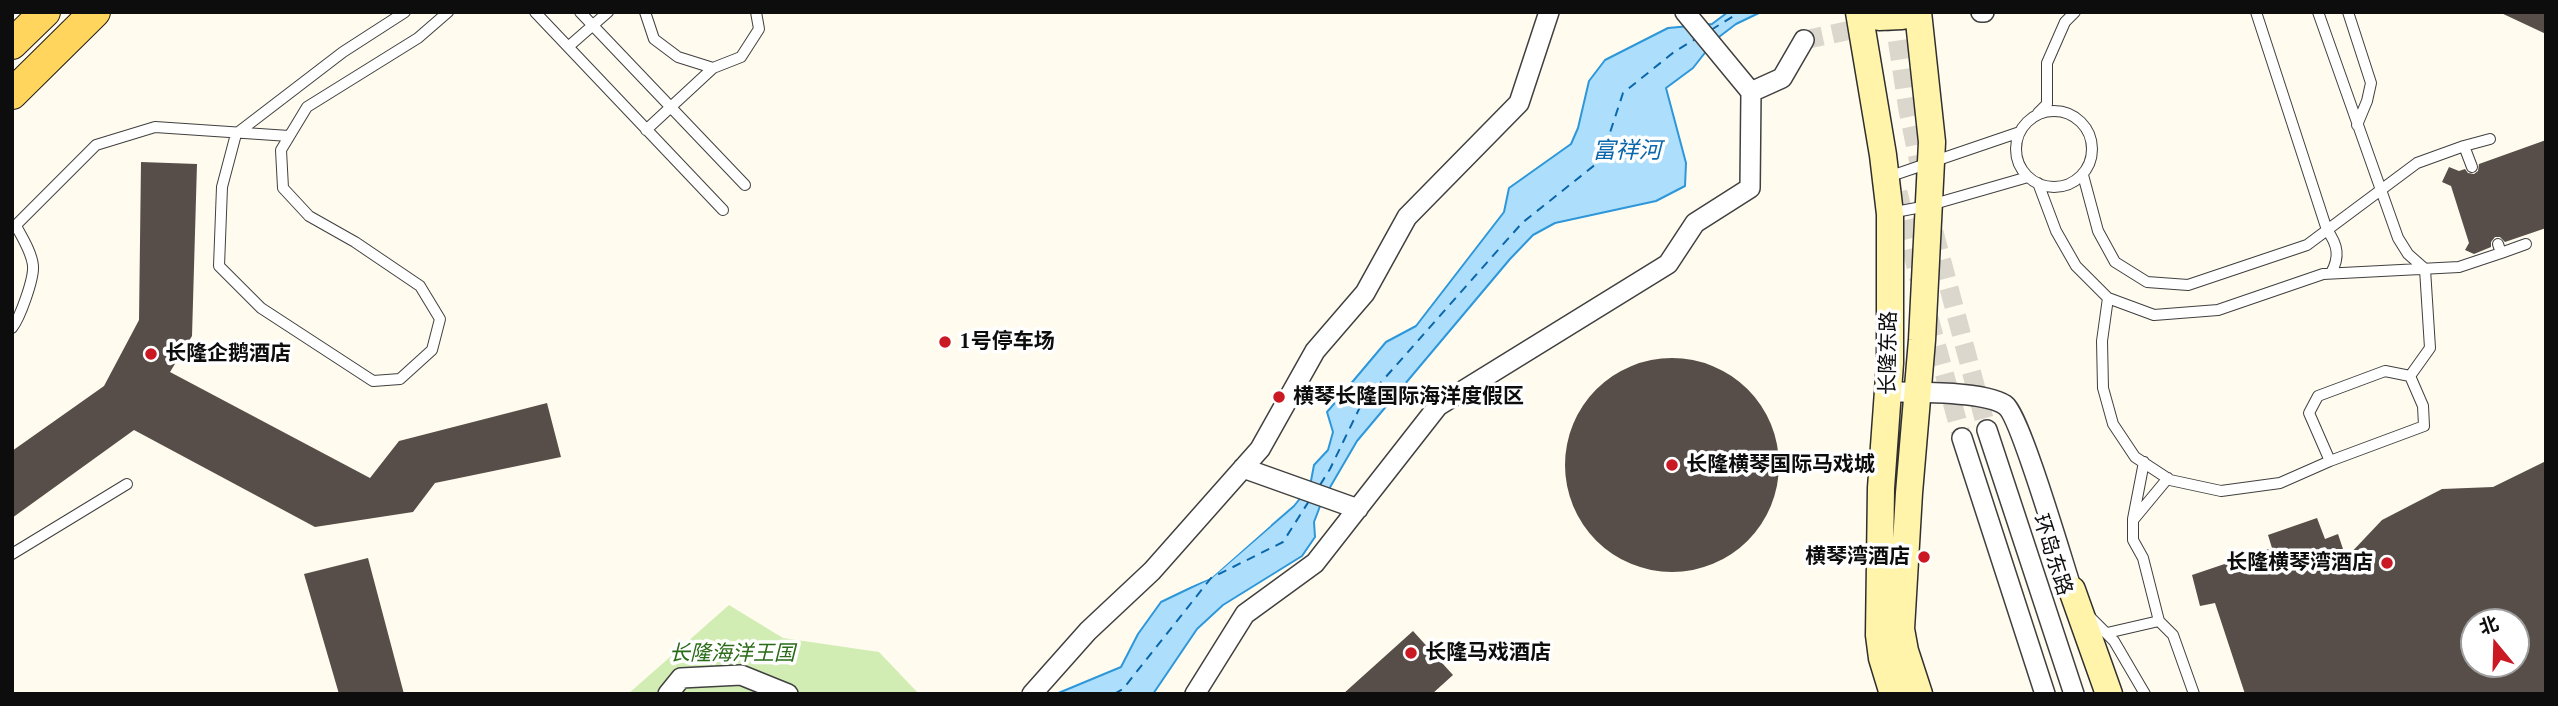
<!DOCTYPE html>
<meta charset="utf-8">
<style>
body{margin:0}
#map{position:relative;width:2558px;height:706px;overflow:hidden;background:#fffbee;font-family:"PT Serif","Noto Sans SC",serif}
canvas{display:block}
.frame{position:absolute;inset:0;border:14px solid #0d0d0d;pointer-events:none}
.north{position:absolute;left:2460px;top:608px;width:70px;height:70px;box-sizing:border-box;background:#fff;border:2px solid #9e9e9e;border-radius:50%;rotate:341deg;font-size:19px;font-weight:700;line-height:28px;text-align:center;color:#0d0d0d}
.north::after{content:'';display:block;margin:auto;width:24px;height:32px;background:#ca1923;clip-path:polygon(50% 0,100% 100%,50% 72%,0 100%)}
</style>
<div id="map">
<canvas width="2558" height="706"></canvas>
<div class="frame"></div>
<div class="north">北</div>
</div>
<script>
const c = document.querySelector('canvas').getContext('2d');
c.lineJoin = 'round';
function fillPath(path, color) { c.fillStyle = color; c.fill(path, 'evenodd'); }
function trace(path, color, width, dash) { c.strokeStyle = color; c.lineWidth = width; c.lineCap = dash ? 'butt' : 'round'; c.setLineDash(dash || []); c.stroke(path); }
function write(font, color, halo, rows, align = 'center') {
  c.font = font + ' "PT Serif","Noto Sans SC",serif'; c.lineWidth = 7; c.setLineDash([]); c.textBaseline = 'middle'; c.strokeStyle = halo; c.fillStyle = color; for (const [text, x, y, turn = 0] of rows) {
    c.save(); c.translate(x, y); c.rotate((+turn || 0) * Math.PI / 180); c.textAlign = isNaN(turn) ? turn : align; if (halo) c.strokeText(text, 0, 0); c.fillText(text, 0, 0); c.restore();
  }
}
fillPath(new Path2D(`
 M729,605l54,33 96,14 40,42h-291z`), '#d2edb3');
const water = new Path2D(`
 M1728,12h33l-25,12 -21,16 -22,28 -27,20 20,75 -1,23 -29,15 -101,22 -22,12 -23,24 -153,182 -35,60 -8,21 1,15 -13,19 -79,49 -26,24 -44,65h-97l65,-27 17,-33 23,-32 50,-24 83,-72 16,-20 4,-21 14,-15 5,-18 -6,-20 59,-70 30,-16 88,-114 5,-24 62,-44 7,-16 11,-47 16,-21 63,-32 44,-4z`);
fillPath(water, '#addffc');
trace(water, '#2d97d9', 2);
fillPath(new Path2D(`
 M1269,522l2,3 -60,53 -34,14 -2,-2 34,-15z`), '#fffbee');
trace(new Path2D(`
 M1711,30l29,-18
 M1320,485l10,-16 31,-64 161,-182 79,-63 22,-67 51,-41 23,-14
 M1114,694l9,-5 88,-111 72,-36 26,-41`), '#0b67ab', 2, [9, 7]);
fillPath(new Path2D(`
 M2499,12h47v22z
 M2546,140v88l-41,14 -5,-5h-5l-4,5v5l-17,7 -9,-4 4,-7 -18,-57 -9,-4 7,-15 10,4 6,-2 3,4 6,1 4,-3 1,-7z
 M141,162l56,2 -5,172 -22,36 200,106 29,-37 148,-38 14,54 -126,26 -22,29 -98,15 -181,-97 -122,88v-67l92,-65 35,-66z
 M1565 465a107 107 0 1 1 214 0a107 107 0 1 1-214 0Z
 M2546,461v233h-301l-30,-91 -15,3 -8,-31 80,-27 -4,-13 49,-17 8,21 13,-5 8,24 36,-38 60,-31 51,-2zM2474,622h42v42h-42z
 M368,558l36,136h-65l-35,-120z
 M1413,631l40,44 -21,19h-89z`), '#574e49');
trace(new Path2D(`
 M1893,12l15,98 15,72
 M1804,40l71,-15
 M1898,192l21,87
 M1934,232l53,198
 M1929,318l33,120`), '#dbd7cc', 19, [19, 10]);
const lane = new Path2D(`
 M405,12l-62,40 -107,82 -14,53 -3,79 42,42 112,73 27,-2 32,-29 8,-31 -20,-33 -65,-44 -46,-26 -26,-28 -2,-38 26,-43 111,-69 30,-26
 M535,12l188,198
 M580,12l165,173
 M645,12l9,27 24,18 35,11
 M2256,12l71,218c11,15 13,27 4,43
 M2318,12l80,226 10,16 17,15 5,79 -20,28
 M2348,12l23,71 -4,18 -10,24
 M568,47l40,-35
 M2016 149a38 38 0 1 1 76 0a38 38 0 1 1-76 0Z
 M2038,113l9,-9v-41l18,-41 10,-10
 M646,130l67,-62 28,-11 18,-28 -3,-17
 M2464,146l26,-7
 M2083,175l15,56 17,31 32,20 41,3 119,-40 110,-82 47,-17 8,21
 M1888,177l132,-45
 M2038,183l18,48 20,35 32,32 46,17 64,-5 105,-36 136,-7 42,-14 -3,-9
 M1890,213l37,-7 101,-29
 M12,229l84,-84 59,-18 134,9
 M2501,253l25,-9
 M2108,298l-6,43 1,47 10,36 22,33 35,23 51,11 59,-8 50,-22 94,-35 -1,-20 -13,-30 -25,-5 -67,25 -9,17 21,48
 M12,328c8,-10 22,-49 21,-62 -1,-13 -11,-29 -17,-40
 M2144,462l-11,57v21l10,18 16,63 14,14 21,59
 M2134,519l34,-41
 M12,554l115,-70
 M2091,618l23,23 31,53
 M2107,633l52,-12`);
const street = new Path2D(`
 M1685,12l66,80
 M1981,12h3
 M1889,392c26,0 95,-1 116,13 15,10 58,158 67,185
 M1987,430l87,264
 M1962,438l83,256
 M1243,468l115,41
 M668,694l13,-16 60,-3 47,19
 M1032,694l56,-63 64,-60 108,-122 55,-98 50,-58 42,-76 112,-114 30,-91
 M1195,694l50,-80 70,-51 123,-157 230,-142 27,-41 55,-35 1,-96 31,-14 22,-38`);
const secondary = new Path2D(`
 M1859,12l24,143 7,59v149l-9,125 -2,147 3,23 11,36
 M1870,12l9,5 23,-1 3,-4
 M1918,12l14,130 -10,198 -13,153 -8,136 4,22 14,43
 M2072,590l37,104`);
const primary = new Path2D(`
 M12,44l33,-32
 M12,94l83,-82`);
trace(lane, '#404040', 12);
trace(street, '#404040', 22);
trace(secondary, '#2f2f2f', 29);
trace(primary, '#1e1e1e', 32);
trace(lane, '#fff', 10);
trace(street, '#fff', 19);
trace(secondary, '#fff4a9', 26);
trace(primary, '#ffd55e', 30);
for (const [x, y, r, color] of [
 [945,342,7,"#ca1923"],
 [151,354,7,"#ca1923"],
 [1279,397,7,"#ca1923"],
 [1672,465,7,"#ca1923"],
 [1924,557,7,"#ca1923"],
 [2387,563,7,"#ca1923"],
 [1411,653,7,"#ca1923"]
]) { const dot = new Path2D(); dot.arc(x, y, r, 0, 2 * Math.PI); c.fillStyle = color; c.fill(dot); trace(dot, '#fff', 2.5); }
write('bold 21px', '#0d0d0d', '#fff', [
 ["1号停车场",959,342],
 ["长隆企鹅酒店",165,354],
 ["横琴长隆国际海洋度假区",1293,397],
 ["长隆横琴国际马戏城",1686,465],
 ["横琴湾酒店",1910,557,"right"],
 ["长隆横琴湾酒店",2373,563,"right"],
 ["长隆马戏酒店",1425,653]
], 'left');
write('21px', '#0d0d0d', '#fff', [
 ["长隆东路",1889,353,-89],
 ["环岛东路",2052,555,72]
]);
write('italic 21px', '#2a6b18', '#fff', [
 ["长隆海洋王国",732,654]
]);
write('italic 23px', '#0b67ab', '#fff', [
 ["富祥河",1627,151]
]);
</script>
